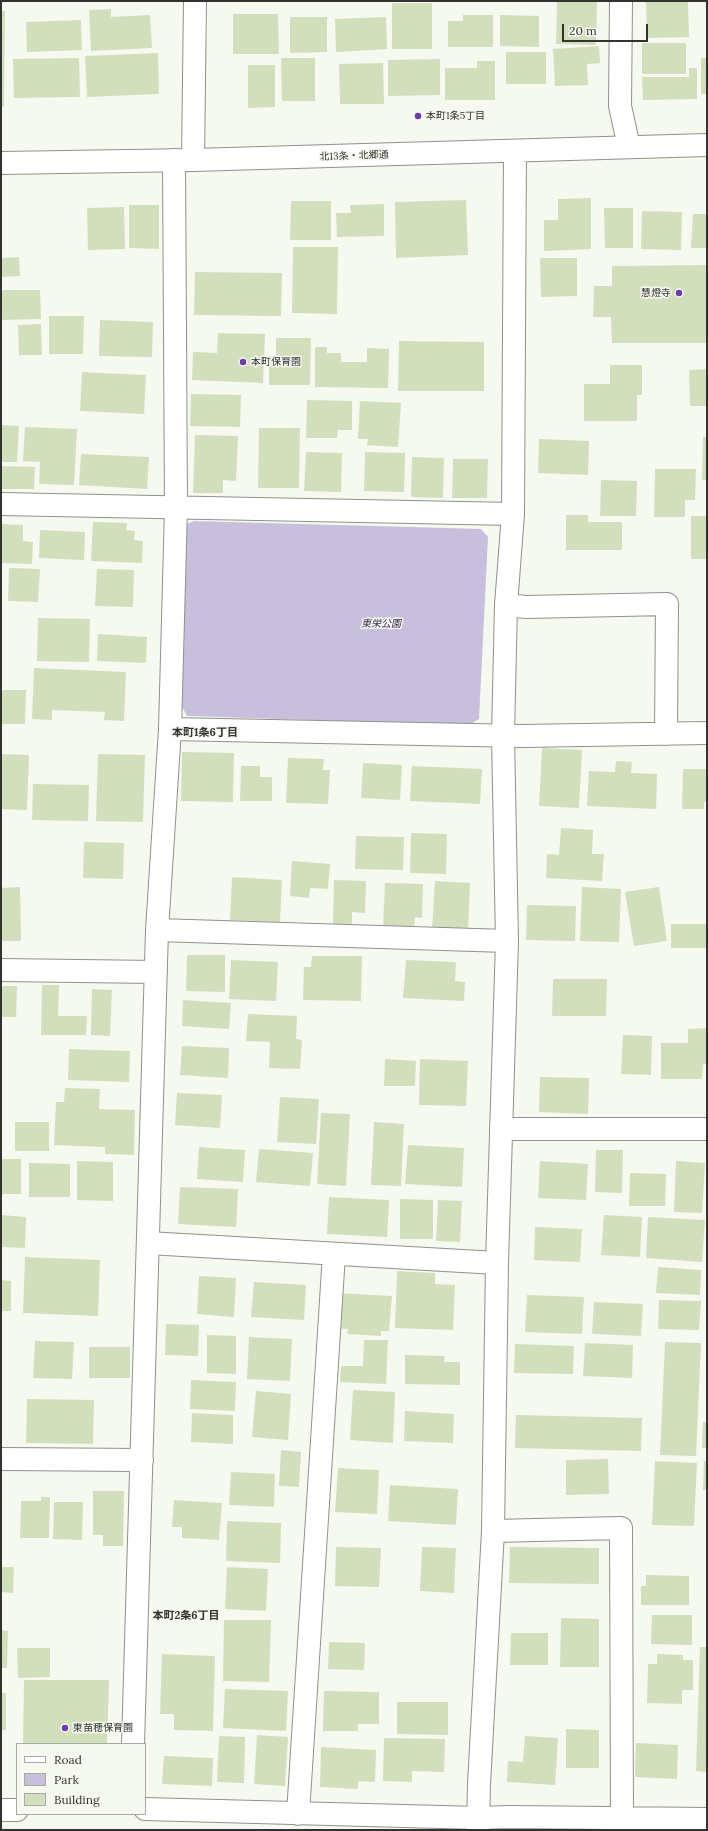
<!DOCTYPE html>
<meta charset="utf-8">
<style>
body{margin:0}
#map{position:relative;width:708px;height:1831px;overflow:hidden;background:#f6f9f0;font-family:Lora,serif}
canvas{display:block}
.frame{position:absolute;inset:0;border:2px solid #323330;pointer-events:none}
.legend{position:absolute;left:16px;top:1743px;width:130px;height:72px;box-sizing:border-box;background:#f6f9f0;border:1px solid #a8aaa3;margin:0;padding:5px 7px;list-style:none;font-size:12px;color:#323330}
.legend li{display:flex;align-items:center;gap:8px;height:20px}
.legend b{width:20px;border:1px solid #a8aaa3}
.scale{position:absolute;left:562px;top:24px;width:86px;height:18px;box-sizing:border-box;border:2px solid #323330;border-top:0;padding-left:5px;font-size:12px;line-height:14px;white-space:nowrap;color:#323330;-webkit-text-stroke:3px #f6f9f0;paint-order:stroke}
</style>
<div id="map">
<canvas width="708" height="1831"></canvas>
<div class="frame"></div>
<ul class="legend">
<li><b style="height:5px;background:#fff"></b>Road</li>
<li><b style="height:11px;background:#c7bfdb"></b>Park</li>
<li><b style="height:11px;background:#d2dfbc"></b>Building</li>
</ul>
<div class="scale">20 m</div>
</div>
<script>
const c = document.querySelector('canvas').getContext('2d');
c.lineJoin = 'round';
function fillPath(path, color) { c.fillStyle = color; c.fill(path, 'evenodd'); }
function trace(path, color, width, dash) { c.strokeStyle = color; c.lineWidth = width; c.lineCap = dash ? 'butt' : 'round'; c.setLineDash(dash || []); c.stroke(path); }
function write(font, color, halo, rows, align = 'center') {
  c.font = font + ' Lora,"Noto Sans JP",serif'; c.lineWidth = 3; c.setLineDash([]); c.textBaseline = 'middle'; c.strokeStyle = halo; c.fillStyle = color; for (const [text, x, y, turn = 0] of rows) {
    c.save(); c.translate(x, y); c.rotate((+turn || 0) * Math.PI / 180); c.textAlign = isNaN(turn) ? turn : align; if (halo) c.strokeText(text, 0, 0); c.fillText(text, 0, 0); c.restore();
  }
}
fillPath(new Path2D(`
 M194,521l287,8 7,8 -9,182 -10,6 -282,-9 -6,-11 6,-181z`), '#c7bfdb');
fillPath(new Path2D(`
 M557,1h40l-1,44 -40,-1z
 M646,1h42l1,36 -42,1z
 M392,3h40v46h-40z
 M111,9v8l39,-2 2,33 -61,3 -2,-41z
 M1,11h4l-1,96h-3z
 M233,14h45l1,40h-46z
 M463,15h30v32h-45v-26h15z
 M500,15l39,1v31l-39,-1z
 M290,17h37v35l-37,1z
 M386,17l1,32 -51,3 -1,-33z
 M81,20l1,30 -55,2 -1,-30z
 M642,43h44v31h-44z
 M599,46l1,17 -13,1 1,21 -33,1 -2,-37z
 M506,52h40v32h-40z
 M158,53l1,41 -72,3 -2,-41z
 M79,58l1,39 -66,1 -1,-39z
 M281,58h34v43h-33z
 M701,58h6v36h-6z
 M440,59v36l-52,1v-36z
 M477,61h18v39h-50v-32h32z
 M383,63l1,41h-44l-1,-40z
 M248,65h27v42l-27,1z
 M689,68h8v31l-54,1 -1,-23h47z
 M591,198v51l-47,2v-31h14v-21z
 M466,200l2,55 -72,3 -1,-56z
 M291,201h40v39h-41z
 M384,204v32l-47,1 -1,-24h15l-1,-8z
 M129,205h30v44l-30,-1z
 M124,207l1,42 -37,1 -1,-42z
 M604,208h29v40h-28z
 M642,211l40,1 -1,38 -40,-1z
 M693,214h14v34h-16z
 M293,247h45l-1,67 -45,-1z
 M19,257l1,19 -19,1v-19z
 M540,258h37v38l-36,1z
 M707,265v78h-95l-1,-26h-18l1,-31h18v-20z
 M195,272l87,1 -1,43 -87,-1z
 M1,290h39l1,29 -40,1z
 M49,316h35l-1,38h-34z
 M100,320l53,2 -1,35 -53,-1z
 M41,324l1,31h-23l-1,-30z
 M218,333l47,1 -2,49 -71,-3 1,-28 24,1z
 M276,338h35l-1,47h-41v-29h7z
 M399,341l85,1v49h-86z
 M315,347h12v6h14v9h26v-14l22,1 -1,39 -73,-1z
 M610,365h32v30h-5v26h-53v-37h26z
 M707,369v37h-17l-1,-36z
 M82,372l64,3 -2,39 -64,-3z
 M191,394l50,1 -1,32 -50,-1z
 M307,400l45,1v29h-14l-1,8h-31z
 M360,401l41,2 -3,44 -31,-2 1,-6h-10z
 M1,425l18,1 -2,36h-16z
 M25,427l52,2 -3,56 -35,-1 1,-22 -17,-1z
 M259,428h41l-1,60h-41z
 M195,435l43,1 -2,45 -13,-1v13h-30z
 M703,437h4v43h-5z
 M539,439l50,2 -1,34 -50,-2z
 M306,452l36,1 -1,39 -37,-1z
 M365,452l40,1 -1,39 -40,-1z
 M81,454l68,3 -2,32 -68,-4z
 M412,457l32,1 -1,40 -32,-1z
 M453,459h35l-1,39h-35z
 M1,466l34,1 -1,22h-33z
 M655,469h41l-1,31h-10v17h-31z
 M601,480l36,1 -1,35h-36z
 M566,515h22v7h34v28h-56z
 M691,516h16v43h-16z
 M93,522l34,1 -1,7 9,1 -1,9 9,1 -1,22 -51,-2z
 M1,524l22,1v16l10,1 -1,22 -31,-1z
 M40,530l45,2 -1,28 -45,-2z
 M9,568l31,1 -2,33 -30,-1z
 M97,569l37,1 -1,37 -38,-1z
 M38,618l52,1 -1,43 -52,-1z
 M98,634l49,3 -1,26 -49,-2z
 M34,668l92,4 -2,49 -20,-1 1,-8 -53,-2v10l-20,-1z
 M1,690h25l-1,34h-24z
 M542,748l40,2 -3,58 -40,-2z
 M182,752l52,1 -1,49 -52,-1z
 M1,754l28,1 -2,55 -26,-1z
 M98,754l47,1 -2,67 -47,-1z
 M288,758l36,1 -1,11h7l-2,34 -42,-1z
 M616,761l16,1 -1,11 26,1 -1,35 -69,-3 2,-35 26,1z
 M363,763l39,2 -2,35 -39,-2z
 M241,766h19v11h12v24h-32z
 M412,766l70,3 -2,35 -70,-3z
 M683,769h24v33h-3v7h-22z
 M33,784l56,1 -1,36 -56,-1z
 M561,828l32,2 -1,24h12l-2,27 -56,-3 1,-24 12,1z
 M411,833l36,1 -1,40 -36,-1z
 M356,836l48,1 -1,33 -48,-1z
 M84,842l40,1 -1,36 -40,-1z
 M292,861l38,3 -2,25 -18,-1 -1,10 -19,-2z
 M232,877l50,3 -2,42 -50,-2z
 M334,880l32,1 -1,32 -13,-1v12h-19z
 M435,881l35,2 -2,47 -36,-1z
 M385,883l38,1 -1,34 -7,-1 -1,12 -31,-1z
 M20,887l1,54h-20v-53z
 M582,887l39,2 -2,53 -39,-1z
 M659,887l8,54 -33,5 -9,-54z
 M527,905l49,1 -1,35 -49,-1z
 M671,924h36v24h-36z
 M187,955h38v37l-39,-1z
 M312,956h50l-1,45 -58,-1 1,-33h7z
 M231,960l47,2 -2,39 -47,-2z
 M406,960l50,2 -1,19 10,1 -1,19 -61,-3z
 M553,979h54l-1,37h-54z
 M42,985h17l-1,31h29l-1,19h-45z
 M1,986h16l-1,31h-15z
 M92,989l20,1 -2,46 -19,-1z
 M183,1000l48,3 -2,26 -47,-3z
 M248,1014l49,2 -1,23 6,1 -2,29 -31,-1 1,-26 -24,-1z
 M707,1028v36h-4l-1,15h-41v-36h27v-14z
 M623,1035l29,1 -1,39 -30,-1z
 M182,1046l47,2 -1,30 -48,-3z
 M69,1049l61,2 -1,31 -61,-2z
 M385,1059l31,2 -1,25h-31z
 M420,1059l48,2 -2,45 -47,-1z
 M540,1077l49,1 -1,36 -49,-2z
 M65,1088l35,1 -1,20 36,1 -1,45 -29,-1v-7l-51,-2 2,-43h8z
 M177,1093l45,2 -2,33 -45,-3z
 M280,1097l39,2 -3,45 -39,-2z
 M321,1113l29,1 -4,72 -29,-2z
 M15,1122h34v29h-34z
 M374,1122l30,2 -3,62 -30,-1z
 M408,1145l56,3 -2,39 -57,-3z
 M199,1147l46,3 -2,32 -46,-3z
 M259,1149l54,4 -3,33 -54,-4z
 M596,1150h27l-1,43 -27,-1z
 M1,1159h20v35h-20z
 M77,1161l36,1v39l-36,-1z
 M540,1161l48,3 -2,36 -48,-2z
 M676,1161l29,2 -3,50 -28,-1z
 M29,1163l41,1v33h-41z
 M630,1173l36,1 -1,32h-36z
 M180,1187l58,2 -2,38 -58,-3z
 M329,1197l60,3 -2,37 -60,-3z
 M400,1199l33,1v39h-33z
 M438,1200l24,1 -2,41 -24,-1z
 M1,1215l25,2 -1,31 -24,-1z
 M604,1215l38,2 -2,40 -39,-2z
 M648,1217l57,3 -3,42 -56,-4z
 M535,1227l47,2 -2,33 -46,-2z
 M25,1257l75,3 -2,56 -75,-3z
 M658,1267l43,3 -1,25 -44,-2z
 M397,1271l38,2v11l20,1 -2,45 -58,-2z
 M199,1276l37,2 -2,39 -37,-3z
 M1,1280l10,1v30h-10z
 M254,1282l52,3 -2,35 -53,-3z
 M338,1293l54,3 -3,35h-8v5l-34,-2 1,-5 -13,-1z
 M527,1295l57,2 -2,37 -57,-2z
 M659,1300l42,1 -2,29 -41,-1z
 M594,1302l49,2 -2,32 -49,-2z
 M166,1324l33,1 -1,31 -33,-1z
 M207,1335l29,1v38l-29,-1z
 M249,1337l43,2 -2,42 -43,-2z
 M364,1340h24l-2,44 -46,-2 1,-16h22z
 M35,1341l39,1 -2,37 -39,-1z
 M665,1342l36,1 -5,113 -36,-1z
 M585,1343l48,2 -1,33 -49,-2z
 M515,1344l59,2 -1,28 -59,-1z
 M89,1347h41v31h-41z
 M405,1355l40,1 -1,6h16v23l-55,-1z
 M191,1380l45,2 -1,29 -45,-2z
 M353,1390l42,2 -2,51 -43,-3z
 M256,1391l35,3 -3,46 -36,-3z
 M27,1399l67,1 -1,44 -67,-1z
 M405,1411l49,3 -1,29 -49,-2z
 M192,1413l41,2v29l-42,-2z
 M516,1415l126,3 -1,33 -126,-3z
 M703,1422h4v26h-5z
 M281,1450l20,2 -2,35 -20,-1z
 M608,1459l1,35 -43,1v-35z
 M655,1461l42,2 -3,63 -42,-1z
 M704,1461h3v29h-4z
 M338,1468l41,2 -2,44 -42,-2z
 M231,1472l44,2 -1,33 -45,-2z
 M390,1485l68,4 -2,36 -68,-4z
 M93,1491h31l-1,55h-20v-11h-10z
 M41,1497h9l-1,41h-29l1,-37h20z
 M174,1500l48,3 -3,37 -37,-2v-11h-10z
 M54,1502h29l-1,38 -29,-1z
 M227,1521l54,2 -1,40 -54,-2z
 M336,1547l45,1 -2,39 -44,-1z
 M422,1547l34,1 -2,45 -34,-2z
 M510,1547l89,1v36l-90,-1z
 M1,1567h13l-1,26 -12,-1z
 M227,1567l41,2 -2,42 -41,-2z
 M646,1575l43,1v29h-48v-19h5z
 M652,1615h40v30l-41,-1z
 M561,1618l38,1v48h-39z
 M224,1620h47l-2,62 -46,-1z
 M1,1630l7,1 -1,37h-6z
 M511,1633h37v32h-38z
 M329,1642l36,1 -1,27 -36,-1z
 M700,1647h7v125l-11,-1z
 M17,1648h33v29l-32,1z
 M162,1654l53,2 -2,75 -39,-1v-16h-14z
 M657,1654l26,1v5h10v30h-11v14l-35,-1 1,-39h9z
 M24,1680h85l-2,64h-84z
 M225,1689l63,2 -2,40 -63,-3z
 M324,1691l55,1v32h-21v7h-35z
 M1,1693h5v37h-5z
 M397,1702h51v33l-51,-1z
 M566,1729l33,1v38h-33z
 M257,1735l31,2 -3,49 -31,-2z
 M219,1736l26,1 -1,46 -27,-1z
 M525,1736l33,2 -3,47 -48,-3 1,-21 15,1z
 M384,1738l61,1 -1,33 -32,-1v11l-29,-1z
 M636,1743l42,2 -1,34 -42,-2z
 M321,1747l55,3 -1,32 -17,-1v8l-38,-2z
 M164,1756l49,2 -1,28 -50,-2z`), '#d2dfbc');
const street = new Path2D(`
 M621,1l-1,105 9,41
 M193,160l2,-159
 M1,504l512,10
 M506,605l20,2 141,-3 -1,130
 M170,729l352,7 185,-3
 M157,930l350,11
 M1,970l155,2
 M501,1129h206
 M148,1243l349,20
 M1,1459l141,1
 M493,1531l128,-3 1,291
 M133,1744l24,-814 13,-201 6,-221 -2,-348
 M145,1809l333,9 31,-1 198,2
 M1,1810h16
 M298,1814l36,-560`);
const secondary = new Path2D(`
 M1,163l192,-3 514,-15
 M478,1830l1,-46 14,-253 4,-268 10,-322 -4,-206 3,-130 7,-91 2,-363`);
trace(street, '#8f928a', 24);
trace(secondary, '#8f928a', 24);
trace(street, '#fff', 22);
trace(secondary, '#fff', 22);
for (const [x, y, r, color] of [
 [418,116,4,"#6c3bb2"],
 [679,293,4,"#6c3bb2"],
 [243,362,4,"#6c3bb2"],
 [65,1728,4,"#6c3bb2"]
]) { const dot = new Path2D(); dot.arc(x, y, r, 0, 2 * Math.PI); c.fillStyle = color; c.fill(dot); trace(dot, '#f6f9f0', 1.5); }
write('10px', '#323330', '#f6f9f0', [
 ["本町1条5丁目",426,116],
 ["慧燈寺",671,293,"right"],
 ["本町保育園",251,362],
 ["東苗穂保育園",73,1728]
], 'left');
write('10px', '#323330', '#f6f9f0', [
 ["北13条・北郷通",354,156,-2]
]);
write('italic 10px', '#382955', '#f6f9f0', [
 ["東栄公園",381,624]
]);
write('bold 11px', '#323330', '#f6f9f0', [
 ["本町1条6丁目",205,733],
 ["本町2条6丁目",186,1616]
]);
</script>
